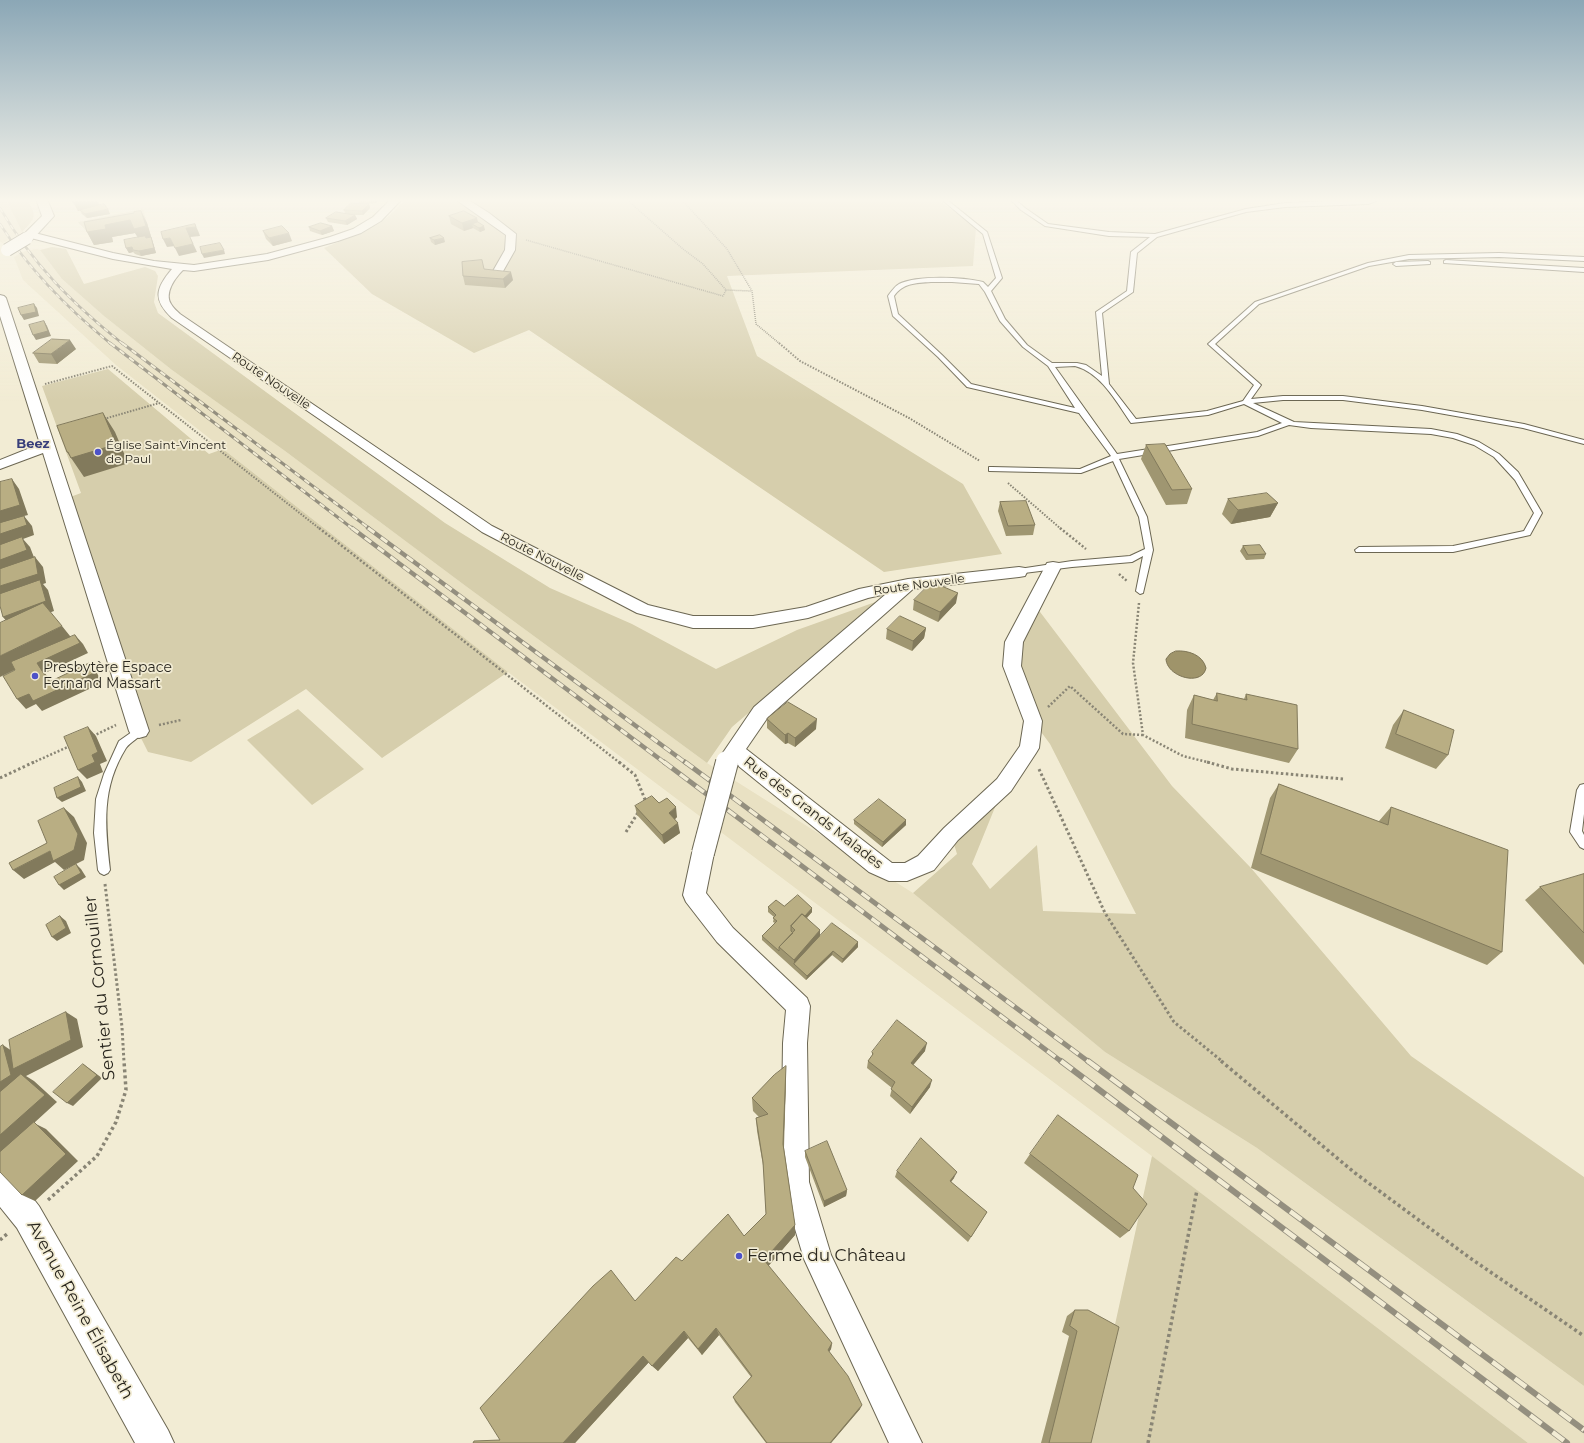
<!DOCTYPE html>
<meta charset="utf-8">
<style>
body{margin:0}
canvas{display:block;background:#f2ecd4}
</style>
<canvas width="1584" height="1443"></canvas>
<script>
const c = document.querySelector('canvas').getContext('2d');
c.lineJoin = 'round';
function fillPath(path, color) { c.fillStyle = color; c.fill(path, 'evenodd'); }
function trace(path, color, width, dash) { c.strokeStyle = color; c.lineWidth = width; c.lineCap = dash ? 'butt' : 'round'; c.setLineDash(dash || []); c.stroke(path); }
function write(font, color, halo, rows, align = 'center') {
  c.font = font + ' Montserrat,sans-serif'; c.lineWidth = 3.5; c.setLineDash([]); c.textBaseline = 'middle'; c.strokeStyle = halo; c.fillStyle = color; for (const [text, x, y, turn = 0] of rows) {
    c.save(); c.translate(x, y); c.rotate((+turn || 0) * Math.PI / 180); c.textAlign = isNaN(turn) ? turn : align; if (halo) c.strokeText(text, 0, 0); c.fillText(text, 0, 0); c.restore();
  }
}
fillPath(new Path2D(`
 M0,199h6l16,33 -19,11 -3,-1z
 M36,249l4,1 22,29 42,37 68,54 113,81 182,136 240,176 206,130 192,159 152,96 327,238v57h-56l-331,-253 -689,-518 -392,-307 -93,-85 -9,-23 8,-5z`), '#e9e1c3');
fillPath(new Path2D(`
 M6,199h21c10,17 9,19 -5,33z
 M405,199h532l39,28 -3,39 -246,10 30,80 206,128 39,70 -118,18 -355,-242 -55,23 -102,-59 -48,-46c29,-12 62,-22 81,-49z
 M143,209l4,14 -57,12 -12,-13z
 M52,247l14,2 18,35 61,-17 10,4 3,5 -4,26 4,11 287,210 105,65 82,36 84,45 81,-39 84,-30 -149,127 -25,36 -240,-176 -182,-136 -113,-81 -68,-54 -42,-37 -22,-29z
 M108,369l101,85 14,-5 285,223 -126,86 -76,-69 -115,73 -43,-10 -8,-16 -75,-237 16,-6 -39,-107z
 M1034,604l138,182 79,82 160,188 173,121v209l-327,-238 -152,-96 -192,-159 44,-39 -6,-20 53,-49 -32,79 18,25 47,-44 6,66 93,3 -86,-170 -17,-23 -21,-55z
 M298,709l66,60 -52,36 -65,-65z
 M1152,1156l45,34 331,253h-439z`), '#d6ceac');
const water = new Path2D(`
 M1176,651c12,-1 27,4 30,17 -4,19 -39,9 -40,-9l4,-5z`);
fillPath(water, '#9f946a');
trace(water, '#7c7354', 1);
const service = new Path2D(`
 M941,199h5l41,33 15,46 -11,13 14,28 22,26 25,18h25l9,2 16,11 -6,-64 31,-21 4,-39 19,-15 -41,-1 -64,-10 -24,-16 -11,-11h5l10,9 23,16 61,8 46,2 91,-25 39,-6 96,-4 -13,5 -83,3 -39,5 -89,25 -20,16 -4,39 -31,21 7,71 27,35 71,-8 36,-10 11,-16 -46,-41 47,-42 113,-39 41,-8 90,-2 85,4v4l-85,-4 -90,2 -40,7 -110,38 -44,40 46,41 -10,14 32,-3h60l79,10 102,18 60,16v4l-61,-16 -101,-18 -79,-10h-60l-30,3 41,19 137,7 26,5 22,8 20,12 19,18 24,41 -12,22 -77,17h-97l-1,-2 4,-3 94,-1 71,-15 10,-18 -19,-33 -21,-23 -20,-12 -21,-7 -22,-4 -120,-6 -22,-3 -31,11 -139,23 28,58 6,33 -10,43 -3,1 -4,-3 7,-35 -11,6 -60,5 -56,7 -1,-2 4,-3 53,-8 58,-5 15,-7 -6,-32 -26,-56 -32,12 -92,-2v-4h3l88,2 31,-13 -32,-43 -112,-26 -29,-30 -45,-41 -5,-20c3,-4 6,-9 11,-12 18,-9 64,-7 84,-2l5,5 8,-9 -13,-44zM931,282h21l27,2 6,8 15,29 23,26 25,19 27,42 -104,-24 -29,-29 -44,-41 -4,-18c9,-13 22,-13 37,-14zM1075,366c26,7 41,35 56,57l77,-8 36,-11 38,19 -25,9 -140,22 -62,-87z
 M1446,260l138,8v4l-140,-9v-2z
 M1428,261l2,1v2l-34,2 -3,-2 3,-2z
 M139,727l4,1 1,3c-4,7 -13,10 -18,17 -25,40 -21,77 -16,122l-2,3 -4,2 -4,-2 -2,-3 -4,-37 2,-34 8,-25 15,-33z
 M1584,784v30l-2,17 2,4v14l-4,-2 -10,-15 7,-42 3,-5z`);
const minor = new Path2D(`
 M391,199h11l-21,22 -20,12 -23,8 -70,19 -74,11 -11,-1c-8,8 -19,23 -12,34 2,4 6,7 9,10l312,212 156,79 45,11h60l53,-9 53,-18 49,-10 111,-12 6,1 2,4 -2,4 -6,1 -106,12 -145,128 -22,32 146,114h13l13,-7 26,-28 53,-49 23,-33 4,-25 -21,-55 2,-24 42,-79 6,-1 6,1 2,4 -38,75 -2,24 21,55 -3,27 -3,5 -25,38 -53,49 -24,30 -27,11h-18l-20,-9 -133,-108 -8,4 -7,-3 -3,-5 36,-53 132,-113 -18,4 -60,20 -55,10h-60l-56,-15 -155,-81 -100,-70 -210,-144c-19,-18 -17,-29 0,-49l-59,-10 -86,-22 -1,-2 5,-3 82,21 41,8 40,4 73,-11 63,-17 23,-8 20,-12z
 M455,199h12l22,14 27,21 -1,16 -13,23 -4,1 -5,-3 12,-21 1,-15z
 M0,295l4,1 2,2 143,433 -3,5 -7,2 -7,-2 -3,-5 -86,-278 -43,16v-9l40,-16 -40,-128z
 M703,844l8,3 3,6 -8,40 27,35 74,70 3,8 -3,37 2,139 22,73 91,188h-33l-85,-184 -23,-77 2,-139 3,-33 -69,-68 -31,-40 -3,-7 9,-42 3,-6z`);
const secondary = new Path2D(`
 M36,199h11l7,17 -23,25h-8l-2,-3 2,-3 19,-19z
 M0,1165l11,5 28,36 129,224 6,13h-39l-118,-215 -17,-21z`);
trace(service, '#6c6753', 2);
trace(minor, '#6c6753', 2);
trace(secondary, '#6c6753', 2);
trace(new Path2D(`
 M626,199l57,50 20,15 23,26 25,1
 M681,199l46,50 25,42 4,33 24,20
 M526,240l197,56 3,-6`), '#898575', 1.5, [1, 1]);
trace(new Path2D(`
 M779,343l21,18 109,57 71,43
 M45,384l67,-18 208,163
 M104,419l55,-16
 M1008,483l53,46`), '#898575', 2, [1.5, 1.5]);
trace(new Path2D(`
 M319,528l301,235
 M1060,528l26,21
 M1119,574l8,7
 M1139,603l-6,60 10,72 40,21 28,7
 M1048,707l22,-21 53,48 20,1
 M159,725l22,-5
 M93,736l23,-11
 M32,763l38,-17`), '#898575', 2.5, [2, 2]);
trace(new Path2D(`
 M619,762l16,13 11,27
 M1207,762l25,7 111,10
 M1039,769l66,144 69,109 49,40
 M0,778l34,-16
 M626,832l13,-21
 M105,884l17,143 2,35`), '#898575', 3, [2.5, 2.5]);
trace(new Path2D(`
 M1221,1061l134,112 115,85 114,78
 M48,1200l49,-44 19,-34 10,-32 -2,-29
 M0,1240l7,-6
 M1148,1443l49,-253`), '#898575', 3.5, [3, 3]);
fillPath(service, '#fff');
fillPath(minor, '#fff');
fillPath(secondary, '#fff');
const railFar4 = new Path2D(`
 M0,208c33,57 73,96 123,136
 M0,224c30,47 68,85 111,120`);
const railFar3 = new Path2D(`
 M110,343l243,186
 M122,343l248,186`);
const railFar2 = new Path2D(`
 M352,528l313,235
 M368,528l318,235`);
const railFar1 = new Path2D(`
 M664,762l398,300
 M685,762l404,300`);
const rail = new Path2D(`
 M1061,1061l506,382
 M1088,1061l496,369`);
trace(railFar4, '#948f7f', 2.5);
trace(railFar3, '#948f7f', 3);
trace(railFar2, '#948f7f', 4.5);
trace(railFar1, '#948f7f', 5);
trace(rail, '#948f7f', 6);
trace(railFar4, '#f2ecd4', 1.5, [5]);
trace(railFar3, '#f2ecd4', 2, [6]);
trace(railFar2, '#f2ecd4', 3, [8]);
trace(railFar1, '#f2ecd4', 3.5, [10]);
trace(rail, '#f2ecd4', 4.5, [14]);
const minorBridgeFar1 = new Path2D(`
 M727,763l1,-3`);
const minorBridge = new Path2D(`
 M703,853l24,-91`);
const secondaryBridge = new Path2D(`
 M7,250l20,-12`);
trace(minorBridgeFar1, '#6c6753', 20, []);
trace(minorBridge, '#6c6753', 24, []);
trace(secondaryBridge, '#6c6753', 14, []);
trace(minorBridgeFar1, '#fff', 18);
trace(minorBridge, '#fff', 22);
trace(secondaryBridge, '#fff', 12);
fillPath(new Path2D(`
 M71,199l28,6 9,4 2,5 -23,4 -5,-4 -2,-4 -2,1z
 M379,199l-3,4 -10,1h3l1,4 -7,7h-11h3l2,4 -10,6 -19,-3 -2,-4 19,-5 -1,-3 15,-7 -1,-3z
 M141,211l6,12 9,30 -15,3 -6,-2 -2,-2 -4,1 -3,-5 12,-11 -3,-4 -23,4 1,5 -19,3 -7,-13z
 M449,216l29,7 7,7 -5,2 -7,-4 -9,3 -13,-7z
 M332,226l2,5 -12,4 -12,-4 -1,-4z
 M263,231l29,10 -19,5 -7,-7z
 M430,238l15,4 -10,3 -4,-3z
 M484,269l29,11 -8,8 -40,-3 -2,-9z
 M76,349l-19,15 -18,-1 -6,-10z
 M1146,445l46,44 -5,15 -21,1 -25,-46z
 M1228,499l50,4 -8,14 -39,7 -9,-10z
 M1000,502l35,23 -2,10 -27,1 -8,-25z
 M1243,546l23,8 -2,5 -18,1 -6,-9z
 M914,600l42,3 -18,19 -25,-12z
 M926,628l-2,10 -12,13 -26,-12 1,-10z
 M1217,693l27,6 2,-5 52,55 -9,14 -104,-25 2,-28 7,-15 19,5z
 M1404,710l44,45 -12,14 -51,-21 8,-23z
 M767,719l49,10 -21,18 -7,-4 -3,1 -18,-16z
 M1279,784l100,38v-1l12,-14 111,145 -15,13 -236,-97 19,-70z
 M659,803l18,14 -2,2 5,14 -16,11 -27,-29 -2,-9z
 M854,820h52v5l-24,22 -28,-23z
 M1584,874v91l-59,-65 15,-13z
 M784,906l28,6 -5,6 13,18 38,6v5l-16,16 -10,-8 -26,25 -44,-40v-4l13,-13 -2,-1 1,-5 -6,-5v-5z
 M925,1051l-12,14 17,22 -20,27 -20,-18 2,-8 -25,-20 1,-7 4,-5v-4z
 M786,1080l-2,68 11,77v10l-27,31 64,77 -1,6 -2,3 31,57 -29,34h-65l-31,-41 -2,-5 18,-20 -32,-42 -17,20 -14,-17 -30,33 -9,-9 -74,81h-102l27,-3 135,-139 47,-40 62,-25 22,-22 -2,-43 -7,-40 -1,-13 3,-1 -6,-6 -1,-13z
 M805,1151l42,39 -1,6 -22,11 -19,-50z
 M1030,1154l103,34 -4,43 -9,7 -96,-75z
 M897,1171l57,7 -3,4 36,30 -19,30 -73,-65z
 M1075,1310l16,133h-50l28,-107 -7,-4 5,-16z`), '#9f9671');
fillPath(new Path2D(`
 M89,199h7l4,7 -22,5 -4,-9z
 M375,199h4l-3,4z
 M369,204l1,4 -7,7 -1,-4z
 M108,209l2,5 -23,4 -2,-4z
 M141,211l6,12 9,30 -15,3 -2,-5 1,-10 -5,-8 -23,4 1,5 -19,3 -7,-13z
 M355,215l2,4 -10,6 -2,-4z
 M477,218l2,8 -7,-2 1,4 -9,3 -2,-8z
 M195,224l4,9 1,3 -10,1 7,15 -18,4 -4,-8 11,-20z
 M332,226l2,5 -12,4 -2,-4z
 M484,226l1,4 -5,2 -1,-4z
 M289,233l3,8 -19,5 -4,-8z
 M170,238l5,8 -8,1 -4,-8z
 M444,238l1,4 -10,3 -1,-5z
 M132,247l1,5 -4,1 -3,-5z
 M224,250l1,4 -21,4 -2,-4z
 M511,272l2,8 -8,8 -2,-9z
 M34,304l3,4 2,8 -15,4 -3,-5z
 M44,321l3,5 4,10 -15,4 -3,-5z
 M70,340l6,9 -19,15 -6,-10z
 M103,413l12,19 11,26 -2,1 2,5 -42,13 -17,-25 45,-13z
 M12,479l7,10 9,26 -4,1 8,10 2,9 -11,4 7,8 5,13 -35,13v-62z
 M1278,503l-8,14 -39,7 7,-14z
 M35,557l8,10 3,16 -3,1 5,6 6,21 -43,16 -8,-10 -3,-22v-9z
 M958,593l-2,10 -18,19 2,-10z
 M62,626l12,15 -74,36v-21z
 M926,628l-2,10 -12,13 1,-10z
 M75,635l8,9 5,9 -43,20 11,17 33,-27 8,10 5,10 -60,28 -6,-7 -10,5 -9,-10 20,-36z
 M817,719l-1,10 -21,18v-9z
 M88,727l8,9 11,25 -7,3 3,8 -16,7 -9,-9z
 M788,733v10l-3,1v-9z
 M78,777l4,5 4,9 -24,11 -5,-4z
 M676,807l1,10 -6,6 -2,-10z
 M64,808l10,9 13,26 -3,17 -20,10 -9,-8 -31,17 -11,-9 37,-19z
 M906,820v5l-24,22 1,-5z
 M678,823l2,10 -16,11 -2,-9z
 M76,864l5,5 5,8 -22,13 -5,-5z
 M812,908v4l-17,18 -2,-2z
 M60,916l6,5 5,12 -14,8 -5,-4z
 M820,930v8l-26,26v-4z
 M858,942v5l-16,16 1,-4z
 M833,951l-1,4 -26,25 1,-4z
 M66,1012l11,7 6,28 -57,29 8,5 23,21 -23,21 12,6 32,32 -43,40 -13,-6 -22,-43v-70l3,-37 12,8z
 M927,1043l-2,8 -16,19 2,-7z
 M83,1064l19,14 -29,28 -6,-3z
 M786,1066v14l-3,77v-13z
 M932,1080l-2,7 -20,27 2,-7z
 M957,1172l-3,6 -7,9 3,-6z
 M847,1190l-1,6 -22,11v-6z
 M795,1225v10l-30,35 -1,-10z
 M716,1328l3,7 -17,20 -4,-6z
 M684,1331l4,7 -30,33 -6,-5z
 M832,1343l-1,6 -5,8 2,-7z
 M643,1356l6,6 -74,81h-12z
 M862,1405l-2,4 -29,34h-1z`), '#827a5c');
const building = new Path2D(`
 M72,199h17l-15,3z
 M358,199h17l-17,1z
 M351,203l18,1 -7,7 -18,-1z
 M104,204l4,5 -23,5 -5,-4z
 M141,211l5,15 -12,3 -4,-9 -25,5 1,4 -19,3 -3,-10 50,-9v-1z
 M464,211l13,7 -15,5 -13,-7z
 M336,212l19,3 -10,6 -19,-3z
 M478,222l6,4 -5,2 -7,-4z
 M321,223l11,3 -12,5 -11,-4z
 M195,224l1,3 -10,1 7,16 -18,4 -5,-10 -7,1 -2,-7z
 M282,226l7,7 -20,5 -6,-7z
 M440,235l4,3 -10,2 -4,-2z
 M145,236l1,2 5,-1 3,11 -15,3 -6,-1 -1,-3 -6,1 -2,-8z
 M220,243l4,7 -22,4 -2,-7z
 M482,260l2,9 27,3 -8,7 -40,-3 -1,-14z
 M34,304l2,8 -15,3 -3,-7z
 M44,321l4,10 -15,4 -4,-10z
 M52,339l18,1 -19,14 -18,-1z
 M103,413l11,26h-2l2,6 -43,13 -3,-6h-1l-10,-26z
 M1165,444l27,45 -20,1 -26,-45z
 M12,479l8,26 -20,6v-29z
 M1267,493l11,10 -40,7 -10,-11z
 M1026,501l9,24 -27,1 -8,-24z
 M24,516l3,9 -27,9v-11z
 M22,537l5,13 -27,10v-15z
 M1260,545l6,9 -18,1 -5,-9z
 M35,557l3,17 -38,12v-17z
 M40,580l6,21 -43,16 -3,-11v-12z
 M932,582l26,11 -18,19 -26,-12z
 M43,603l19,23 -62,30v-33z
 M900,616l26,12 -13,13 -26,-12z
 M75,635l5,8 -43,20 12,19 40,-19 5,10 -61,28 -4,-7 -12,5 -14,-23 12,-6 -4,-8z
 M1217,693l30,7 -1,-6 51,11 1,44 -106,-25 2,-29 23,6z
 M788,702l29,17 -22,19 -7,-5 -3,2 -18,-16z
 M1404,710l50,20 -6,25 -52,-21z
 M88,727l10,25 -6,3 3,7 -17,8 -14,-33z
 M78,777l3,10 -24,11 -3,-10z
 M1279,784l109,41 3,-18 117,43 -6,102 -241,-98z
 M652,796l7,7 8,-5 9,9 -7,6 9,10 -16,12 -27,-29z
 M879,799l27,21 -23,22 -29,-22z
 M64,808l14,26 -4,16 -21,11 -3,-10 -37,19 -4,-7 38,-20 -9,-22z
 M76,864l5,9 -22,12 -5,-8z
 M1584,874v59l-44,-46z
 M798,895l14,13 -7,8 -3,-2 -11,12v5l2,2 -14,14v4l-17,-15 15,-15 -4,-3 3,-3 -8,-8 8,-7 8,6z
 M802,914l18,16 -26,30 -15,-13 16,-17 -4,-4z
 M60,916l6,12 -14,9 -6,-12z
 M832,923l26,19 -15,17 -10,-8 -26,25 -13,-12z
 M66,1012l5,28 -58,29 -4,-29z
 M897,1020l30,23 -16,20 21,17 -20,27 -21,-18 4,-7 -27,-21 5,-7 -1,-2z
 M3,1045l8,30 -11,7v-35z
 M83,1064l14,11 -30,28 -14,-11z
 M786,1066l-3,78 12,81 -31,35 68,83 -4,7 20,26 14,29 -32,38h-63l-34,-46 19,-21 -36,-48 -18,21 -14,-18 -32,35 -9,-10 -80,87h-90l1,-2 26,-1 -20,-32 113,-122 18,-16 24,31 41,-44 6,4 46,-47 16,22 22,-22 -3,-52 -7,-44 12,-4 -16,-16 22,-23z
 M21,1074l24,21 -45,40v-43z
 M1058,1115l80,60 -5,13 14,16 -18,27 -99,-77z
 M34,1122l32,32 -44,41 -22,-23v-20z
 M921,1138l36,34 -7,9 37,31 -16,25 -74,-66z
 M827,1141l20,49 -23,11 -19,-50z
 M1075,1310h13l31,17 -28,116h-42l28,-112 -7,-5z`);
fillPath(building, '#b9ae83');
trace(building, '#827a5c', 1);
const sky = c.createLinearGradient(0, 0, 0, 401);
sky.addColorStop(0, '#8ba7b6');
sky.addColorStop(0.5, '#f9f6ec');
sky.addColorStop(1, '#f9f6ec00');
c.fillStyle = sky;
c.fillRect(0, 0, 1584, 401);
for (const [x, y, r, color] of [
 [98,452,4,"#4d52c8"],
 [35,676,4,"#4d52c8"],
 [739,1256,4,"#4d52c8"]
]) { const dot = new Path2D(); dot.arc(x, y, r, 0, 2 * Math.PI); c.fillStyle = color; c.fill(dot); trace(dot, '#f2ecd4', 1.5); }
write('12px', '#2a271f', '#f2ecd4', [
 ["Route Nouvelle",271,381,34],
 ["Route Nouvelle",542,557,27],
 ["Route Nouvelle",919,585,-8]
]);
write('12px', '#2a271f', '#f2ecd4', [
 ["Église Saint-Vincent",106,445],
 ["de Paul",106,459]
], 'left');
write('bold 13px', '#383e7a', '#f2ecd4', [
 ["Beez",33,444]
]);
write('14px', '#2a271f', '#f2ecd4', [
 ["Presbytère Espace",43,668],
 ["Fernand Massart",43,684]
], 'left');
write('14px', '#2a271f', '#f2ecd4', [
 ["Rue des Grands Malades",813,813,38]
]);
write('17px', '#2a271f', '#f2ecd4', [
 ["Sentier du Cornouiller",100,988,-96],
 ["Avenue Reine Élisabeth",80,1310,61]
]);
write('17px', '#2a271f', '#f2ecd4', [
 ["Ferme du Château",747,1256]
], 'left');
</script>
